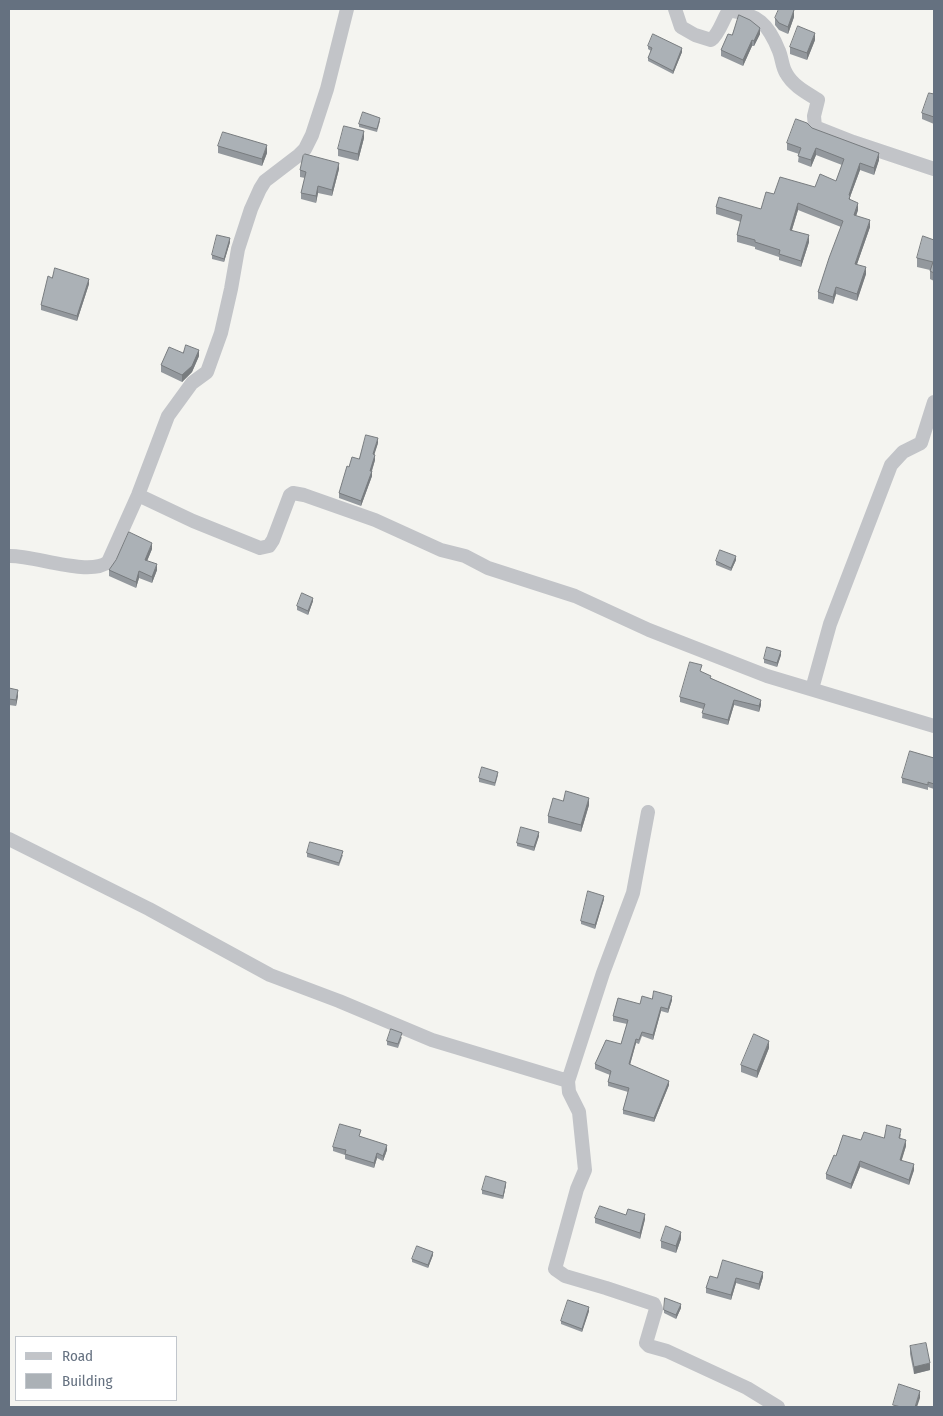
<!DOCTYPE html>
<style>
body{margin:0}
#map{position:relative;width:943px;height:1416px;overflow:hidden;background:#f4f4f0;font-family:"Fira Sans Condensed",sans-serif}
canvas{display:block}
.frame{position:absolute;inset:0;border:10px solid #657180;pointer-events:none}
.legend{position:absolute;left:15px;top:1336px;width:162px;height:65px;box-sizing:border-box;background:#fff;border:1px solid #c1c6cc;margin:0;padding:6px 9px;list-style:none;font-size:15px;color:#657180}
.legend li{display:flex;align-items:center;gap:10px;height:25px}
.legend b{width:25px;border:1px solid #c1c6cc}
</style>
<div id="map">
<canvas width="943" height="1416"></canvas>
<div class="frame"></div>
<ul class="legend">
<li><b style="height:6px;background:#c2c4c8"></b>Road</li>
<li><b style="height:14px;background:#abb1b6"></b>Building</li>
</ul>
</div>
<script>
const c = document.querySelector('canvas').getContext('2d');
c.lineJoin = 'round';
function trace(path, color, width, dash) { c.strokeStyle = color; c.lineWidth = width; c.lineCap = dash ? 'butt' : 'round'; c.setLineDash(dash || []); c.stroke(path); }
function fillPath(path, color) { c.fillStyle = color; c.fill(path, 'evenodd'); }
trace(new Path2D(`
 M675,9l6,18 14,8 16,5c8,-6 12,-21 18,-30 29,5 39,13 50,41 3,7 3,16 7,22 7,13 21,20 32,27l-4,16 1,11 38,15 81,27
 M138,495l55,26 67,27 9,-2 4,-6 17,-45 3,-2 11,2 71,25 66,30 24,6 23,12 87,28 74,34 118,46 167,50
 M9,556c25,-1 80,21 99,6l30,-67 30,-79 24,-33 15,-11 14,-39 10,-44 7,-40 13,-40 9,-20 5,-8 34,-26 6,-6 7,-14 15,-46 20,-80
 M812,689l18,-65 61,-159 12,-13 18,-9 13,-41
 M9,839l140,70 121,66 69,26 93,39 136,41 1,11 10,20 6,58 -8,19 -22,80 10,7 41,12 48,16 2,5 -10,34 3,3 18,5 80,37 31,19
 M568,1081l35,-108 30,-80 15,-81`), '#c2c4c8', 14);
fillPath(new Path2D(`
 M794,17l-6,17 -9,-4 -4,-5v-7z
 M760,34l-6,12h-2l-9,20 -22,-10v-6l11,-15z
 M815,40l-8,20 -17,-6v-7z
 M648,46l34,6 -9,22 -25,-13v-3l3,-7 -3,-2z
 M934,94v30l-12,-5v-6z
 M380,121l-3,11 -18,-5v-3z
 M812,128l67,32 -5,15 -14,-5 -10,27v3l8,10 -2,6 14,11 -13,37 9,10 -9,27 -21,-7 -3,10 -15,-5v-7l23,-65 -43,-17 -6,20 17,12 -8,25 -22,-7v-3l-24,-8v-2l-18,-5v-7l4,-13 -25,-8v-7l45,2 13,-15 41,-7 21,-6 6,-16 -26,-10 -5,12 -13,-5 1,-8 -12,-4v-7z
 M364,138l-6,23 -20,-5v-7z
 M218,146l49,7 -5,13 -44,-13z
 M339,169l-7,27 -14,-3 -2,10 -15,-4v-6l4,-15 -5,-1v-7z
 M934,240v41l-4,-2v-9l-13,-3v-9z
 M230,242l-6,20 -12,-3v-4z
 M52,278l37,6 -12,37 -36,-11v-5z
 M199,356l-7,16 -10,10 -21,-10v-7z
 M378,443l-4,11 1,6 -3,11v5l-11,30 -22,-8v-5l10,-26 10,-8z
 M152,549l-5,12 10,9 -5,13 -13,-5 -3,10 -27,-12v-6z
 M736,560l-5,11 -15,-6v-4z
 M313,601l-5,14 -11,-5v-4z
 M781,655l-4,12 -13,-4v-4z
 M702,671v1l9,6 50,27 -2,7 -25,-7 -6,20 -26,-7 1,-9 -23,-7v-5z
 M9,688l9,8 -2,10 -7,-1z
 M934,758v31l-6,-2v3l-26,-7v-5z
 M498,775l-3,11 -16,-4v-4z
 M563,801l26,4 -8,27 -33,-9v-7z
 M539,836l-5,15 -17,-5v-3z
 M307,853l36,2 -4,11 -32,-9z
 M604,899l-9,30 -14,-5v-3z
 M652,999l20,1 -4,13 -7,-2 -8,29 -11,-4 -3,8 -3,-1 -6,22 39,20 -15,37 -31,-8v-4l5,-18 -20,-6v-4l2,-7 -15,-6v-5l26,-20 6,-20 -14,-3v-5z
 M402,1037l-4,11 -11,-3v-4z
 M769,1048l-12,30 -16,-6v-7z
 M901,1134l-1,5 6,7 -5,15 13,9 -5,15 -49,-18 -9,22 -25,-10v-5l10,-18 25,-16 23,-2z
 M360,1136l27,14 -4,11 -6,-3 -3,10 -29,-9v-4l-12,-4v-4z
 M934,1164v12l-1,-1v-6z
 M506,1185l-3,14 -21,-5v-4z
 M595,1218l50,1 -5,20 -45,-16z
 M681,1239l-5,14 -15,-5v-7z
 M433,1255l-5,13 -16,-6v-3z
 M763,1277l-4,13 -23,-7 -5,17 -25,-7v-5l11,-10z
 M681,1308l-5,11 -12,-6v-3z
 M589,1311l-7,21 -21,-8v-3z
 M910,1346l20,24 -16,4 -4,-20z`), '#93989d');
fillPath(new Path2D(`
 M794,10v7l-6,17v-7z
 M760,28v6l-6,12v-5z
 M815,33v7l-8,20v-7z
 M752,40v6l-9,20v-6z
 M682,48v4l-9,22v-3z
 M364,131v7l-6,23v-7z
 M267,145v8l-5,13v-7z
 M816,148v7l-5,12v-7z
 M879,153v7l-5,15v-7z
 M339,163v6l-7,27v-6z
 M860,163v7l-10,27v5l-1,4v-11z
 M318,186v7l-2,10v-7z
 M798,203v7l-8,26v-6z
 M858,203v7l-4,12v-7z
 M870,220v7l-15,43v-6z
 M809,235v7l-8,25v-6z
 M230,238v4l-6,20v-3z
 M866,267v7l-9,27v-7z
 M89,279v5l-12,37v-5z
 M836,287v7l-3,10v-7z
 M199,350v6l-7,16 -10,10v-7z
 M378,438v5l-5,16v-5z
 M375,455v5l-4,13 1,-2v5l-11,30v-5z
 M152,543v6l-7,17v-6z
 M736,556v4l-5,11v-3z
 M157,564v6l-5,13v-6z
 M139,571v7l-3,10v-6z
 M313,598v3l-5,14v-4z
 M781,651v4l-4,12v-4z
 M18,690v6l-2,10v-6z
 M734,700v5l-6,20v-5z
 M761,700v5l-2,7v-6z
 M589,798v7l-8,27v-7z
 M539,832v4l-5,15v-4z
 M604,896v3l-9,30v-4z
 M672,996v4l-4,13v-4z
 M661,1007v4l-8,29v-5z
 M636,1039v4l-7,25v-4z
 M769,1041v7l-12,30v-7z
 M669,1081v4l-15,37v-4z
 M906,1140v6l-6,20v-6z
 M387,1145v5l-4,11v-5z
 M377,1153v5l-3,10v-5z
 M860,1161v6l-9,22v-5z
 M914,1164v6l-5,15v-5z
 M506,1182v3l-3,14v-3z
 M645,1214v5l-5,20v-6z
 M681,1232v7l-5,14v-7z
 M433,1252v3l-5,13v-3z
 M763,1272v5l-4,13v-6z
 M736,1278v5l-5,17v-5z
 M681,1304v4l-5,11v-4z
 M589,1307v4l-7,21v-3z
 M930,1363v7l-16,4v-7z
 M920,1391v7l-3,9h-2z`), '#787c7f');
const building = new Path2D(`
 M779,9h12l3,1 -6,17 -9,-4 -4,-5z
 M739,15l11,5 10,8 -6,13 -2,-1 -9,20 -22,-10 7,-16 4,1z
 M798,26l17,7 -8,20 -17,-6z
 M653,34l29,14 -9,23 -25,-13 4,-10 -4,-2z
 M929,93l5,1v23l-12,-4z
 M363,112l17,6 -3,11 -18,-5z
 M796,119l11,4 5,5 67,25 -5,15 -14,-5 -11,32 1,1 -1,3 9,4 -4,12 16,5 -15,44 11,3 -9,27 -21,-7 -3,10 -15,-5 11,-34 14,-37 -45,-18 -8,27 19,5 -8,26 -22,-7 1,-4 -25,-8v-2l-18,-5 5,-20 -26,-8 3,-10 42,12 5,-17 8,2 6,-17 35,10 5,-13 16,7 8,-22 -28,-11 -5,12 -13,-4 3,-8 -14,-5z
 M344,126l20,5 -6,23 -20,-5z
 M223,132l44,13 -5,14 -44,-13z
 M305,154l34,9 -7,27 -14,-4 -2,10 -15,-3 5,-21 -6,-2 3,-14z
 M217,235l13,3 -6,21 -12,-4z
 M923,236l11,4v33l-4,-2 3,-9 -16,-4z
 M55,268l34,11 -12,37 -36,-11 7,-29 4,2z
 M186,345l13,5 -7,16 -10,9 -21,-10 8,-18 14,6z
 M366,435l12,3 -5,16 2,1 -5,16h2l-11,30 -22,-8 8,-27 2,1 3,-10 7,2z
 M129,532l23,11 -7,17 12,4 -5,13 -13,-6 -3,11 -27,-12 7,-10z
 M720,550l16,6 -5,12 -15,-7z
 M302,593l11,5 -5,13 -11,-5z
 M767,647l14,4 -4,12 -13,-4z
 M690,662l12,3 -2,6 11,5 -1,2 51,22 -2,6 -25,-6 -6,20 -26,-7 3,-9 -25,-7z
 M9,688l9,2 -2,10 -7,-1z
 M910,751l24,7v26l-6,-2v3l-26,-7z
 M482,767l16,5 -3,11 -16,-5z
 M566,791l23,7 -8,27 -33,-9 5,-18 10,3z
 M521,827l18,5 -5,15 -17,-4z
 M310,842l33,9 -4,12 -32,-10z
 M588,891l16,5 -9,29 -14,-4z
 M654,991l18,5 -4,13 -7,-2 -8,28 -11,-3 -3,8 -3,-1 -7,25 40,17 -15,37 -31,-8 6,-22 -21,-6 3,-11 -16,-7 11,-24 15,4 7,-24 -15,-4 5,-18 22,6 2,-8 10,3z
 M391,1029l11,4 -4,11 -11,-3z
 M754,1034l15,7 -12,30 -16,-6z
 M340,1124l21,6 -2,6 28,9 -4,11 -6,-3 -3,10 -29,-9 1,-4 -13,-3z
 M887,1125l14,4 -2,9 7,2 -6,20 14,4 -5,16 -49,-19 -9,23 -25,-10 8,-19 2,1 7,-21 18,5 3,-8 20,6z
 M486,1176l20,6 -3,14 -21,-6z
 M600,1206l26,9 2,-6 17,5 -5,19 -45,-15z
 M666,1226l15,6 -5,14 -15,-5z
 M417,1246l16,6 -5,13 -16,-6z
 M723,1260l40,12 -4,12 -23,-6 -5,17 -25,-7 4,-12 7,2z
 M665,1298l16,6 -5,11 -12,-5z
 M568,1300l21,7 -7,22 -21,-8z
 M926,1343l4,20 -16,4 -4,-21z
 M899,1384l21,7 -5,16h-14l-8,-2z`);
fillPath(building, '#abb1b6');
trace(building, '#787c7f', 1);
</script>
